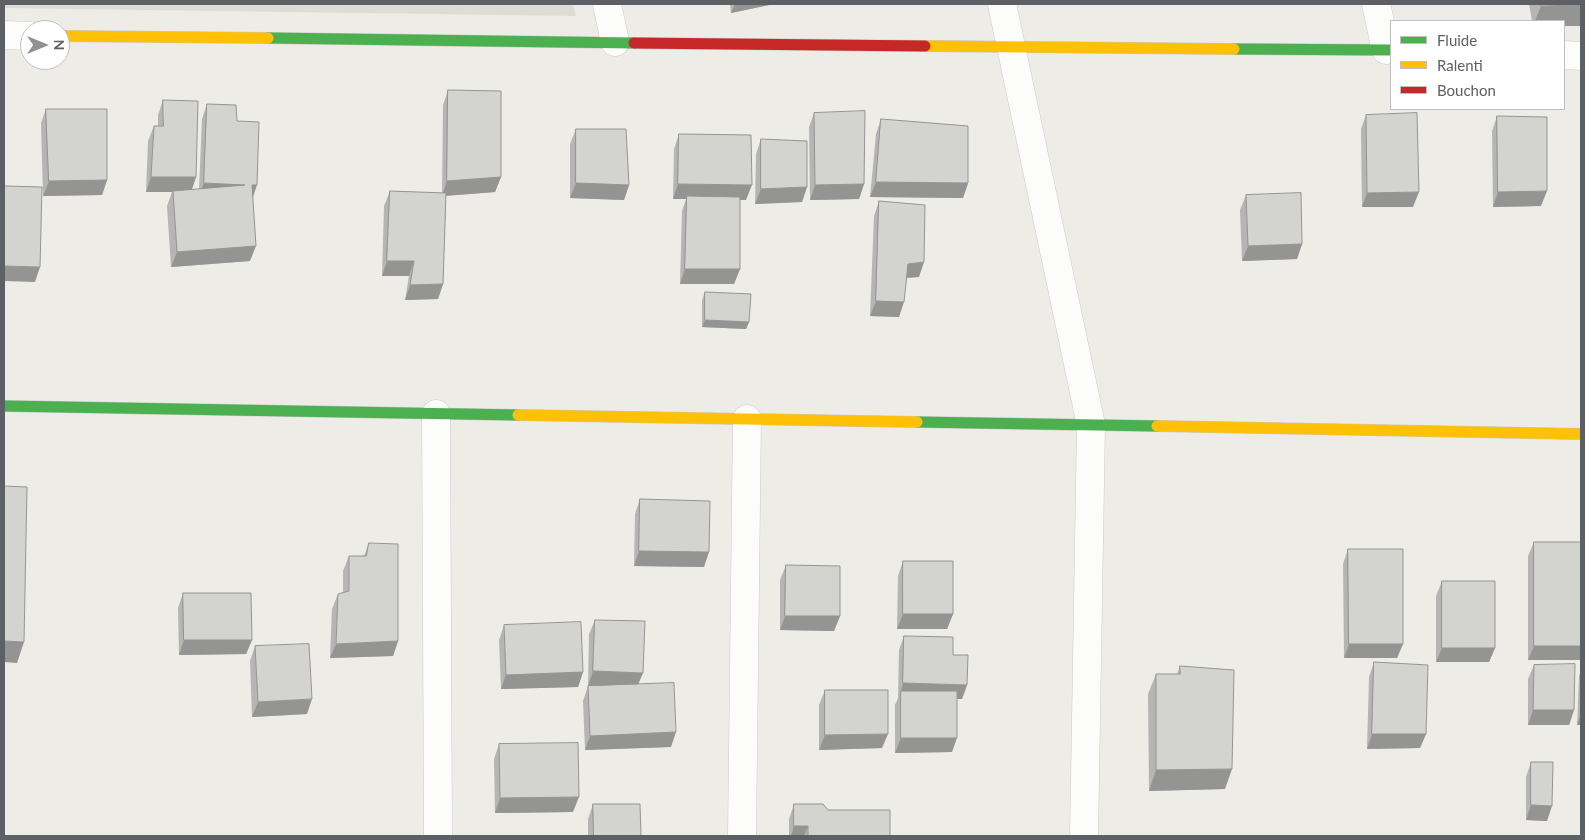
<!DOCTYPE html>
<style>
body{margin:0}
#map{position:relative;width:1585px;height:840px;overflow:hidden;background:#edece7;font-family:Lato,sans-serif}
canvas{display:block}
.frame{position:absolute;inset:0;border:5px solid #5d6065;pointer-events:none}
.legend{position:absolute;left:1390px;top:20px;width:175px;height:90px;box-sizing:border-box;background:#fff;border:1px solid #bebfc1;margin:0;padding:6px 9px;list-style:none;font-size:15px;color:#5d6065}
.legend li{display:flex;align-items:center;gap:10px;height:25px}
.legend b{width:25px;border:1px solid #bebfc1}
.north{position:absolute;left:20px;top:20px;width:50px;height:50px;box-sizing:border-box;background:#fff;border:1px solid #bebfc1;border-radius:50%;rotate:90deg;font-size:14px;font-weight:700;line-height:20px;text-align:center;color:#5d6065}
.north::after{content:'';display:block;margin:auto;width:18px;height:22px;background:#8f9192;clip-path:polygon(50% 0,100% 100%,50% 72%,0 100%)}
</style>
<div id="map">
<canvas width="1585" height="840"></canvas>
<div class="frame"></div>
<ul class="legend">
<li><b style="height:6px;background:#4caf50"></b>Fluide</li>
<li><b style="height:6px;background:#ffc107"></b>Ralenti</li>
<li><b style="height:6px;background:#c62828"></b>Bouchon</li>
</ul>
<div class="north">N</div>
</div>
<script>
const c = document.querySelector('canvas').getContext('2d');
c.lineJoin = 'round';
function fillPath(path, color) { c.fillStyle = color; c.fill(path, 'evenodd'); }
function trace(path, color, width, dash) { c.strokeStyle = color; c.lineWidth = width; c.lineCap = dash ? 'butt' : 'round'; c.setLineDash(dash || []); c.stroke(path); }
fillPath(new Path2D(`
 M4,4h569l3,12 -572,-8z`), '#dddcd5');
const street = new Path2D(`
 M607,4l8,38
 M1002,4l89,421 -7,411
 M1376,4l10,46
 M4,35l26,1
 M1564,55l17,1
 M436,414l2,422
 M742,836l5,-417`);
const fast = new Path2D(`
 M268,38l366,5
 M1234,49l157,1
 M4,406l514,9
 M917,422l240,4`);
const slow = new Path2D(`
 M60,36l208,2
 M925,46l309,3
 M518,415l399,7
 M1157,426l424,8`);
const jam = new Path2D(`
 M634,43l291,3`);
trace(street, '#cacac9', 29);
trace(fast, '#c9c9c7', 12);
trace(slow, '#c9c9c7', 12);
trace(jam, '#c9c9c7', 12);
trace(street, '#fcfcfb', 28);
trace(fast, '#4caf50', 11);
trace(slow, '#ffc107', 11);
trace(jam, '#c62828', 11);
fillPath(new Path2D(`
 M730,4h44l-43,9z
 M1529,4h52v22h-17v-5h-32z
 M448,90l53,87 -6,15 -49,4 -3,88 -5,15 -33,1 4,-24h-27l2,-70 6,-15 52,2 1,-88z
 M163,100l33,77 -4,12h7l3,-70 5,-15 30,17 16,77 -3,63 -79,6 -4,-61 5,-14h-26l2,-51 6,-15h4v-11z
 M46,109l61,71 -5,15 -59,1 -2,-73z
 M814,113l50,71 -5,15 -49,1 -1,-73z
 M1366,115l47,92h-51l-1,-78z
 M1497,116l44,90 -48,1 -1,-76z
 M881,119l87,64 -5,15 -93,-1 6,-63z
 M576,129l53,56 -5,15 -54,-2v-54z
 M679,134l67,66h-6v69l-6,15h-54l2,-73 4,-12h-13l1,-50z
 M761,139l46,48 -5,15 -47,2 1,-50z
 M1246,195l56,49 -5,15 -55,2 -2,-51z
 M879,201l40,76 -12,1 -8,39 -29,-1 4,-100z
 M705,292l44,30 -3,7 -44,-2v-27z
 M640,499l64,68 -70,-1 1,-52z
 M1534,542l47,118h-53v-104z
 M369,543l29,98 -5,15 -63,2 2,-49 6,-15 5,-1v-22l6,-15h15z
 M1348,549l55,95 -6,14h-53l-1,-94z
 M903,561l50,53 -6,15h-50l1,-53z
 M786,565l54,51 -6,15 -54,-1v-50z
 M1442,581l53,67 -6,14h-53v-66z
 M183,593l69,47 -6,14 -67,1 -1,-47z
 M595,620l44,64 32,63 -86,3 -2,-49 5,-15 1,-52z
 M504,625l79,47 -5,15 -77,2 -2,-49z
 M904,636l49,19 14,30 -5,14h-5l-5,53 -57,1v-48l3,-7 1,-48z
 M255,646l52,68 -55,3 -2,-56z
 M1374,662l52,72 -6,14 -53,1 2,-72z
 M1534,665l40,45 -5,15h-41v-46z
 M1180,666l45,123 -76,2 -1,-97 8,-20h21z
 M1581,671v54h-4l2,-49z
 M825,690l57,58 -63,2v-45z
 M499,744l74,68 -78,1 -1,-54z
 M1531,762l16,59 -21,-1v-43z
 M593,804l48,32h-53v-17z
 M794,804l34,6 62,26h-101v-17z`), '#b5b5b3');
fillPath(new Path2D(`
 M735,4h39l-43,9z
 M1581,5v21h-17v-5h-29l6,-15z
 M151,177h45l-5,15h-45z
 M501,177l-6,15 -53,4 5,-15z
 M107,180l-5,15 -59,1 6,-15z
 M876,182l92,1 -5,15 -93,-1z
 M204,183l41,2 -47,13z
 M576,183l53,2 -5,15 -54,-2z
 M678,184l74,1 -6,15 -59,-1v-3l-1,3h-13z
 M864,184l-5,15 -49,1 5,-15z
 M252,185h5l-5,15z
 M807,187l-5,15 -47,2 6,-15z
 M1547,191l-6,15 -48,1 5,-15z
 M1419,192l-6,15h-51l5,-14z
 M1302,244l-5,15 -55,2 6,-15z
 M256,246l-6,15 -79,6 6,-15z
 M387,261h27l-5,15h-27z
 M924,262l-5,15 -16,1 5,-14z
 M4,266l36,1 -5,15 -31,-1z
 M685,269h55l-6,15h-54z
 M443,284l-5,15 -33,1 5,-15z
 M876,301l28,1 -5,15 -29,-1z
 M705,320l44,2 -3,7 -44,-2z
 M639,551l70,1 -5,15 -70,-1z
 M903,614h50l-6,15h-50z
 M785,616h55l-6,15 -54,-1z
 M184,640h68l-6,14 -67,1z
 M4,641l20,1 -7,21 -13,-1z
 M398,641l-5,15 -63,2 6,-14z
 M1349,644h54l-6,14h-53z
 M1534,646h47v14h-53z
 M1442,648h53l-6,14h-53z
 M593,671l50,2 -6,14 -49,-1z
 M583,672l-5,15 -77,2 5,-14z
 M903,683l64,2 -5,14 -61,-1v-7z
 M312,699l-5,15 -55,3 6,-15z
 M1533,710h41l-5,15h-41z
 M1581,714v11h-4z
 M676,732l-5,15 -86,3 5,-14z
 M888,734l-6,14 -63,2 6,-15z
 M1372,734h54l-6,14 -53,1z
 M901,738h56l-5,14 -57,1z
 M1232,769l-7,20 -76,2 7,-21z
 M579,797l-6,15 -78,1 5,-15z
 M1531,805l21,1 -5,15 -21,-1z
 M794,826h14l-4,10h-13z`), '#949492');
const building = new Path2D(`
 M1540,4h41v1l-40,1z
 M448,90l53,1v86l-54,4z
 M163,100l35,1 -2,76h-45l3,-51h9z
 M207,104l29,1 1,16 22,1 -2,63h-5l4,61 -79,6 -4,-61 72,-6 -41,-2z
 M46,109h61v71l-58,1z
 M865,111l-1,73 -49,1 -1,-72z
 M1417,113l2,79 -52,1 -1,-78z
 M1497,116l50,1v74l-49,1z
 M881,119l87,7v57l-92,-1z
 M576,129h50l3,56 -53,-2z
 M679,134l72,1 1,50 -74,-1z
 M761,139l46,2v46l-46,2z
 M4,186l38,1 -2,80 -36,-1z
 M390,191l56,2 -3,91 -33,1 4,-24h-27z
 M1301,193l1,51 -54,2 -2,-51z
 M687,196l53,1v72h-55z
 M879,201l46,4 -1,57 -16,2 -4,38 -28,-1z
 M705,292l46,2 -2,28 -44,-2z
 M4,486l23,1 -3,155 -20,-1z
 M640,499l70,2 -1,51 -70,-1z
 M1534,542h47v104h-47z
 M369,543l29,1v97l-62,3 2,-50 11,-3v-35h17z
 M1348,549h55v95h-54z
 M903,561h50v53h-50z
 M786,565l54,1v50h-55z
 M1442,581h53v67h-53z
 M183,593h68l1,47h-68z
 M595,620l50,1 -2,52 -50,-2z
 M581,622l2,50 -77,3 -2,-50z
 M904,636l49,1v18h15l-1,30 -64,-2z
 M309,644l3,55 -54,3 -3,-56z
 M1374,662l54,3 -2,69h-54z
 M1575,664l-1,46h-41l1,-45z
 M1180,666l54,4 -2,99 -76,1v-96h24z
 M674,683l2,49 -86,4 -2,-50z
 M825,690h63v44l-63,1z
 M901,691h56v47h-56z
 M578,743l1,54 -79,1 -1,-54z
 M1531,762h22l-1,44 -21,-1z
 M593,804h47l1,32h-47z
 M794,804h29l5,6h62v26h-82v-10h-14z`);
fillPath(building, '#d3d3d0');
trace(building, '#949492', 1);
</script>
